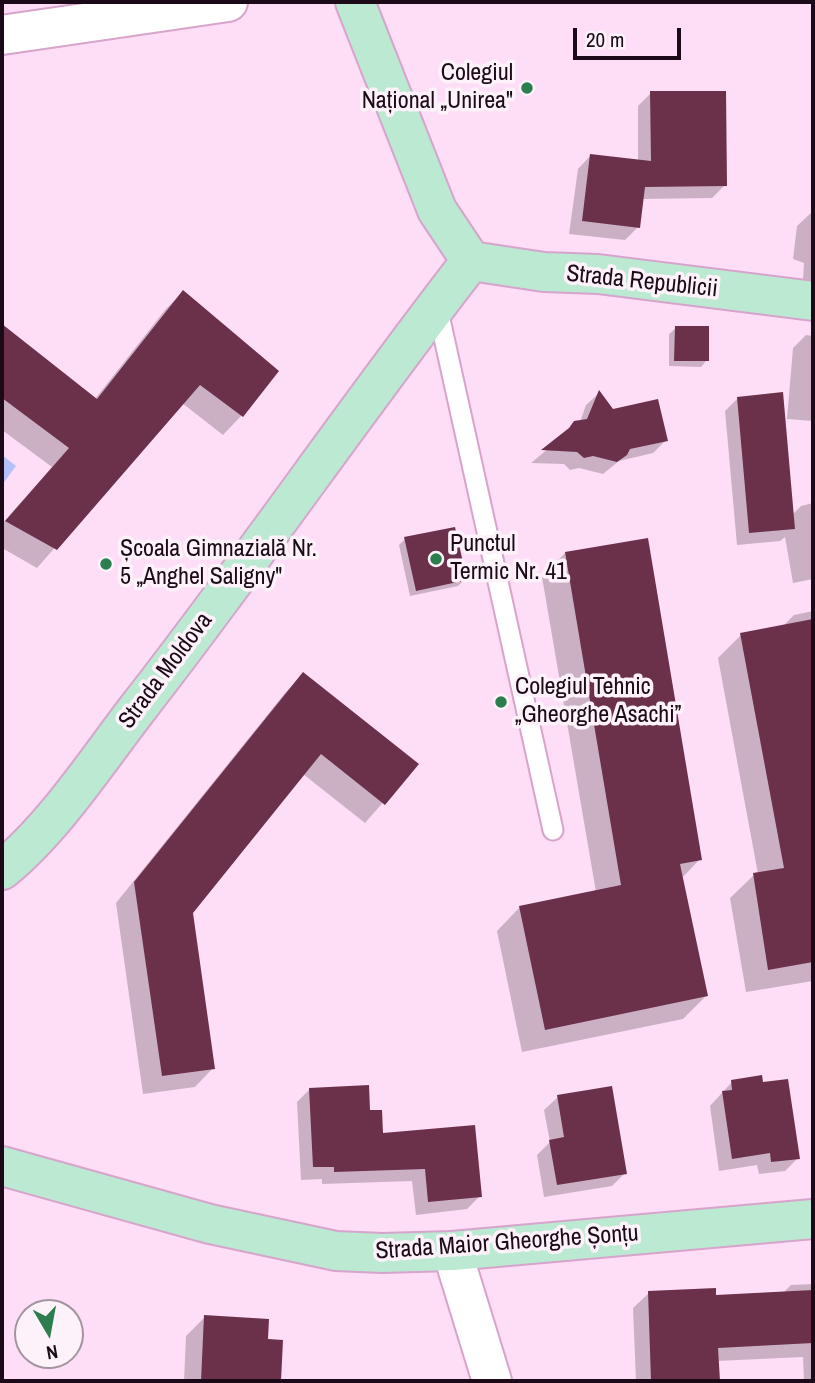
<!DOCTYPE html>
<meta charset="utf-8">
<style>
body{margin:0}
#map{position:relative;width:815px;height:1383px;overflow:hidden;background:#feddf6;font-family:"Archivo Narrow",sans-serif}
canvas{display:block}
.frame{position:absolute;inset:0;border:4px solid #1c0a19;pointer-events:none}
.north{position:absolute;left:14px;top:1299px;width:70px;height:70px;box-sizing:border-box;background:#fdf2fa;border:2px solid #a395a0;border-radius:50%;rotate:170deg;font-size:19px;font-weight:700;line-height:28px;text-align:center;color:#1c0a19}
.north::after{content:'';display:block;margin:auto;width:24px;height:32px;background:#2d7e4f;clip-path:polygon(50% 0,100% 100%,50% 72%,0 100%)}
.scale{position:absolute;left:573px;top:28px;width:108px;height:32px;box-sizing:border-box;border:4px solid #1c0a19;border-top:0;padding-left:9px;font-size:21px;line-height:24px;white-space:nowrap;color:#1c0a19;-webkit-text-stroke:5px #fdf2fa;paint-order:stroke}
</style>
<div id="map">
<canvas width="815" height="1383"></canvas>
<div class="frame"></div>
<div class="north">N</div>
<div class="scale">20 m</div>
</div>
<script>
const c = document.querySelector('canvas').getContext('2d');
c.lineJoin = 'round';
function fillPath(path, color) { c.fillStyle = color; c.fill(path, 'evenodd'); }
function trace(path, color, width, dash) { c.strokeStyle = color; c.lineWidth = width; c.lineCap = dash ? 'butt' : 'round'; c.setLineDash(dash || []); c.stroke(path); }
function write(font, color, halo, rows, align = 'center') {
  c.font = font + ' "Archivo Narrow",sans-serif'; c.lineWidth = 7; c.setLineDash([]); c.textBaseline = 'middle'; c.strokeStyle = halo; c.fillStyle = color; for (const [text, x, y, turn = 0] of rows) {
    c.save(); c.translate(x, y); c.rotate((+turn || 0) * Math.PI / 180); c.textAlign = isNaN(turn) ? turn : align; if (halo) c.strokeText(text, 0, 0); c.fillText(text, 0, 0); c.restore();
  }
}
fillPath(new Path2D(`
 M2,455l14,11 -14,19z`), '#b3c0fb');
fillPath(new Path2D(`
 M651,93l74,92 -13,13 -70,1 -4,28 -13,13 -56,-6 9,-65 13,-14 47,6v-55z
 M813,211v88l-11,-3 2,-33 -11,-4 4,-33z
 M183,292l93,79 -35,45 -18,19 -41,-32 -145,165 -35,-20v-24l50,-57 -50,-37v-104l93,73 70,-89z
 M676,328l31,32 -6,7 -32,-1v-32z
 M806,335l7,1v85l-26,-2 6,-71z
 M599,393l14,18 53,29 -13,13 -34,8 -16,13 -24,-6 -9,2 -6,-6 -33,-1 49,-41 6,-17z
 M738,398l54,117 9,-9 12,-3v76l-20,4 -8,-46 -5,4 -43,4 -12,-134z
 M405,539l60,40 -7,7 -48,10 -11,-51z
 M565,553l135,306 -18,19 24,118 -23,23 -161,33 -25,-121 23,-24 76,-15 -54,-315z
 M813,611v370l-67,11 -16,-94 24,-23 4,-1 -40,-216 23,-23 41,-8 12,-12z
 M303,674l113,91 -51,58 -62,-49 -112,139 22,155 -18,19 -52,7 -27,-191 169,-210z
 M732,1082l30,2 36,74 -13,13 -26,3 -2,-9 -38,6 -9,-65z
 M310,1089l58,23 13,23 99,61 -13,13 -51,6 -4,-34 -90,3v-5l-21,1 -4,-78z
 M558,1097l67,76 -13,13 -68,11 -7,-42 13,-13 -6,-32z
 M813,1284v97h-9l-1,-24 -86,4 1,20h-82l-3,-73 16,-15 66,4 68,-4 8,-8z
 M205,1317l61,24 16,1 -2,39h-96l2,-45z`), '#0003');
fillPath(new Path2D(`
 M650,91h76l1,95 -82,1 -5,41 -58,-7 8,-67 61,7z
 M183,290l96,81 -36,46 -43,-32 -143,165 -52,-29 64,-73 -67,-50v-74l95,75z
 M675,326h34v35h-35z
 M599,390l14,19 45,-10 10,42 -38,8 -3,6 -10,7 -24,-6 -9,2 -7,-6 -36,-2 28,-22 5,-7 13,-2z
 M783,392l12,137 -46,4 -12,-136z
 M455,527l12,53 -51,11 -12,-54z
 M648,538l54,322 -22,4 28,132 -163,34 -26,-124 102,-21 -56,-333z
 M813,619v343l-45,8 -15,-97 31,-5 -44,-235z
 M303,672l116,92 -34,41 -64,-51 -128,159 22,156 -53,7 -28,-194z
 M762,1075l1,7 25,-3 12,80 -29,3 -1,-9 -38,6 -10,-68 10,-1 -1,-10z
 M369,1085l1,25h12l1,23 92,-8 7,72 -54,5 -3,-33 -91,3v-5h-21l-4,-79z
 M612,1086l15,88 -70,11 -8,-45 15,-3 -7,-42z
 M716,1288v7l97,-5v53l-95,5 2,33h-69l-3,-90z
 M204,1315l65,4 -1,20 15,1 -2,41h-80z`), '#6b314a');
const lane = new Path2D(`
 M437,306l116,524`);
const street = new Path2D(`
 M2,35l226,-33
 M452,1251l40,130`);
const secondary = new Path2D(`
 M355,2l82,208 34,51
 M471,261l73,11 54,2 215,27
 M2,870c53,-43 97,-112 139,-166 113,-145 217,-298 330,-443
 M2,1166l208,58 126,27 46,2 70,-2 361,-32`);
trace(lane, '#d7a4cb', 23);
trace(street, '#d7a4cb', 42);
trace(secondary, '#d7a4cb', 42);
trace(lane, '#fff', 19);
trace(street, '#fff', 38);
trace(secondary, '#bbe9d2', 38);
for (const [x, y, r, color] of [
 [527,88,7,"#2d7e4f"],
 [436,559,7,"#2d7e4f"],
 [106,564,7,"#2d7e4f"],
 [501,702,7,"#2d7e4f"]
]) { const dot = new Path2D(); dot.arc(x, y, r, 0, 2 * Math.PI); c.fillStyle = color; c.fill(dot); trace(dot, '#fdf2fa', 2.5); }
write('24px', '#1c0a19', '#fdf2fa', [
 ["Colegiul",513,74,"right"],
 ["Național „Unirea\"",513,102,"right"],
 ["Punctul",450,545],
 ["Termic Nr. 41",450,573],
 ["Școala Gimnazială Nr.",120,550],
 ["5 „Anghel Saligny\"",120,578],
 ["Colegiul Tehnic",515,688],
 ["„Gheorghe Asachi”",515,716]
], 'left');
write('24px', '#1c0a19', '#fdf2fa', [
 ["Strada Republicii",642,282,6],
 ["Strada Moldova",166,671,-53],
 ["Strada Maior Gheorghe Șonțu",507,1243,-4]
]);
</script>
